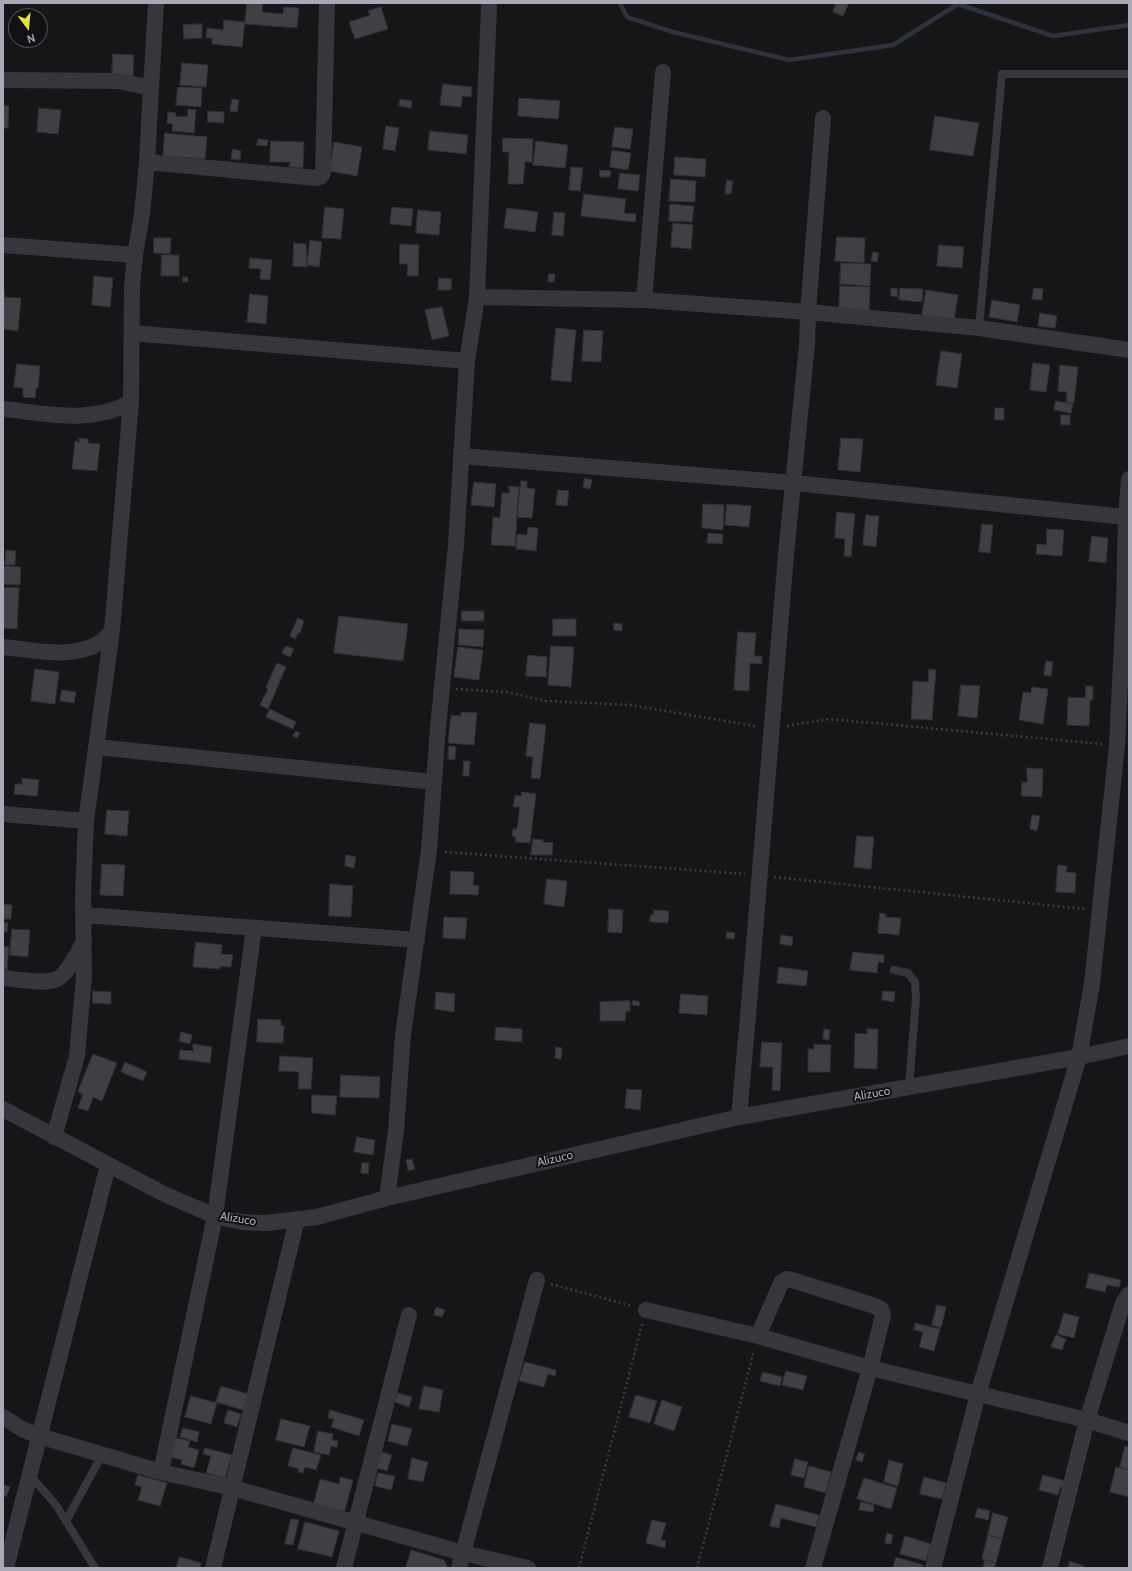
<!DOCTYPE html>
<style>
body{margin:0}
#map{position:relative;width:1132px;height:1571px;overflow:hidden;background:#161517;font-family:Cabin,sans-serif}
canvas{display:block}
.frame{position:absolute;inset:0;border:4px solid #a8a8b6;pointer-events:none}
.north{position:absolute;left:8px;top:8px;width:40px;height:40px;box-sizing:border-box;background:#111012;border:1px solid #4d4d54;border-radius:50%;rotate:164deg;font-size:11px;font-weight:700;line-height:16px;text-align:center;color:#a8a8b6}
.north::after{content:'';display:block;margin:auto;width:14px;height:18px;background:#e5e13f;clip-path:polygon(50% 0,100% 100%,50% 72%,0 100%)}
</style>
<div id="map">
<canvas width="1132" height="1571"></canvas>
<div class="frame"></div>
<div class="north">N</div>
</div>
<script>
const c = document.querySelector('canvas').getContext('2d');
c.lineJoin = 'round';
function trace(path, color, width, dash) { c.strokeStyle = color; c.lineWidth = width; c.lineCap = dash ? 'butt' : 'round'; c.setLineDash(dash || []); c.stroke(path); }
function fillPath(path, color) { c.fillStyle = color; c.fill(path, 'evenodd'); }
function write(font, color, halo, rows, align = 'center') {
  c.font = font + ' Cabin,sans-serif'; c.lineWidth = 4; c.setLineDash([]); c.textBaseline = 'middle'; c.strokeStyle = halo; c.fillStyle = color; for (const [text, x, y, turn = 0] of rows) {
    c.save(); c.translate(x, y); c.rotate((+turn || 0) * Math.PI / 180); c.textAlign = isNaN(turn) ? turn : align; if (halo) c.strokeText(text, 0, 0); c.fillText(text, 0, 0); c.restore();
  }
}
trace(new Path2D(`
 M620,3l7,14 46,15 116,28 104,-15 65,-41 95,32 76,-11`), '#2e323c', 4.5);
const building = new Path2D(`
 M247,3h16l-1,9 21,2 1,-7 15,1 -2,20 -52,-4z
 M836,3h13l-6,13 -10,-4z
 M381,7l7,22 -33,10 -6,-17 21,-7 -2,-4z
 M224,20l21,2 -3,25 -30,-3v-6h-6l1,-10 16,2z
 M202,24v14l-18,1 -1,-14z
 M113,54l21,1 -1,21 -21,-2z
 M182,63l26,2 -2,22 -26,-2z
 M443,84l29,3 -1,10 -9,-1 -1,11 -21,-2z
 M178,87l24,1 -1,19 -25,-2z
 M519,98l41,3 -2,18 -40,-3z
 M232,99l7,1 -2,12 -7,-1z
 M400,99l12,2 -1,7 -12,-2z
 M3,105l6,1 -1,22h-5z
 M39,108l22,2 -3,24 -21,-2z
 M188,109l8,1 -2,23 -22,-2 1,-7 -6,-1 1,-11 8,1 -1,3 12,1z
 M208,111l16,1v11l-16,-1z
 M935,116l44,7 -6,33 -43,-6z
 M386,126l13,2 -4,23 -12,-2z
 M615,127l18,2 -3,20 -18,-2z
 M430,131l38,4 -2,19 -38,-4z
 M165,133l42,4 -2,22 -42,-3z
 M503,138l30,1 -1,23h-7l-2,22h-15l1,-32h-6z
 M258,139l10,1 -1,6 -10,-1z
 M271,141l33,1 -1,26 -14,-1 1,-5h-20z
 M536,141l32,4 -3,23 -32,-3z
 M334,142l28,5 -5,29 -27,-5z
 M233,149l8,2 -1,9 -9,-1z
 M612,150l19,3 -3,17 -18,-3z
 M675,157l31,2 -1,18 -31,-2z
 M571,167l12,1 -3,23 -11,-1z
 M600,170l11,1 -1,6h-10z
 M620,173l20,2 -2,16 -20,-2z
 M671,179l25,2 -1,21 -26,-1z
 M727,180l6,1 -2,13h-6z
 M584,194l42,5 -2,14 12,1 -1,8 -54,-6z
 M670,204l24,2 -2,16 -23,-1z
 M325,207l19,2 -3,30 -19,-1z
 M392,207l21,2 -2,17 -21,-2z
 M507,208l31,4 -3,20 -31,-4z
 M418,210l23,2 -2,23 -23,-2z
 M554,212l11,1 -2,23 -11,-1z
 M673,223l20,2 -2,24 -20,-2z
 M837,237l28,1 -1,25 -29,-2z
 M154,238h17l-1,16 -16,-1z
 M310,240l12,2 -3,25 -12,-2z
 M294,243l12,1 1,23 -14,-1z
 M400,244l19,1 -1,31h-11l1,-12h-8z
 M939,245l25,2 -2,21 -25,-2z
 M873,252l6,1 -2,9 -6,-1z
 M162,255h17v21h-18z
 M250,258l22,2 -2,20 -10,-1 1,-10 -12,-1z
 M841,263l30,1 -1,22 -30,-2z
 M549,274h6l-1,8h-6z
 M94,276l19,2 -3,29 -18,-2z
 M183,277h5v5h-5z
 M439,278l13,1 -1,11h-13z
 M840,286l30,1 -1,25 -30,-2z
 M891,288l7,1 -1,8 -6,-1z
 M900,288l23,1 -1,13 -23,-2z
 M1034,288l9,1 -1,11 -10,-1z
 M926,290l32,5 -4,26 -32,-5z
 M3,292h2l-1,5 17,1 -3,33 -15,-2z
 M250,294l18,2 -2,28 -19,-2z
 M992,300l28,5 -3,17 -28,-5z
 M442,307l7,29 -17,4 -7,-30z
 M1040,313l17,3 -2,12 -17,-2z
 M556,328l20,2 -5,52 -20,-2z
 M584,330l19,1 -2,31 -19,-1z
 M941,351l21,3 -5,34 -21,-3z
 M1033,363l17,2 -4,27 -16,-2z
 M17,364l23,2 -2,22h-2l-1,10 -12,-1v-9l-9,-1z
 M1060,365l18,2 -4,36 -8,-1 1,-10 -9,-1z
 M1056,401l17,3 -2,9 -17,-3z
 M995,408h9v12h-9z
 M1061,415h9v10h-9z
 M79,438l9,1v4l12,1 -3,27 -25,-2 3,-28 4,1z
 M841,438l22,1 -3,33 -22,-2z
 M585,478l7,2 -2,9 -7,-2z
 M521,481h6v7l8,1 -3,29 -15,-1z
 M474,482l22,2 -2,23 -23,-2z
 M509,486l10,1 -4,59 -24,-1 2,-28 7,1 2,-25h7z
 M558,490l11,1 -2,15 -11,-1z
 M703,504l21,1 -1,25 -21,-2z
 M727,504l24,2 -2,21 -24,-2z
 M837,512l18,2 -4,43 -7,-1 1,-17 -10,-1z
 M866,515l13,1 -3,31 -13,-2z
 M982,524l11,1 -3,28 -11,-1z
 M528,527l10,1 -2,23 -20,-2 1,-15 10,1z
 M1047,529l17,1 -2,26 -26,-2 1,-10 9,1z
 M708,533l15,1 -1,10 -15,-1z
 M1092,536l16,2 -2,25 -17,-2z
 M6,550l10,1 -1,14h-10z
 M3,566l18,1 -1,18 -17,-1z
 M3,587l16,1 -2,41 -14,-1z
 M462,611h22v10h-22z
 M339,616l69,8 -5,37 -69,-8z
 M298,618l6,3 -4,12h-2l-3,6 -5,-3z
 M553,619h23v17h-23z
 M614,623l8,1v7l-8,-1z
 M459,629l25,1 -1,17 -24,-2z
 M738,632l18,1 -2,23h8v8l-12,-1 -1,28 -15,-1z
 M286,646l8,3 -4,8 -8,-4z
 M551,646l23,1 -3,40 -23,-2z
 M458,647l25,3 -4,30 -25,-3z
 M528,655l19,2 -1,20 -20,-1z
 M1046,661l7,1 -2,14 -7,-1z
 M277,663l9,4 -18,42 -8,-4 8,-16 -2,-1z
 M35,669l24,3 -4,32 -24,-3z
 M929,669l7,1 -4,50 -21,-1 2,-38 15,1z
 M961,685l19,1 -3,32 -19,-2z
 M1086,686h7v14h-3l-1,26 -22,-1 1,-28 17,1z
 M1032,687l16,2 -5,35 -24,-4 4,-28 8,1z
 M62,690l14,2 -2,11 -14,-2z
 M270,709l26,13 -3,7 -27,-12z
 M461,712l16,1 -3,32 -26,-2 3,-28 10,1z
 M530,723l16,2 -6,54 -9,-1 2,-21 -7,-1z
 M296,731l4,2 -3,5 -4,-2z
 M449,746l7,1 -1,13 -7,-1z
 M464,761h6l-1,15h-6z
 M1027,768l16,1 -1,28 -21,-1 1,-14h5z
 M22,778l17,2 -2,16 -23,-2 1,-10h7z
 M522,792l14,2 -6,49 -15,-1 1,-5 -4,-1 1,-7h4l3,-22h-7l2,-12 6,1z
 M107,810l22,1 -2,25 -22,-2z
 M1032,815l8,1 -3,15 -7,-2z
 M857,836l17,1 -3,32 -17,-2z
 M533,839l10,1v2l10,1 -1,12h-21z
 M346,855l10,2 -2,11 -9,-2z
 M102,864l23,1 -2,31 -23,-1z
 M1058,865l9,1 -1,6 10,1 -1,20 -19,-1z
 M451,871l23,1 -1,13 6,1 -1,9 -28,-1z
 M547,879l20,2 -3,26 -20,-3z
 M330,884l23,2 -2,31 -22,-1z
 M3,904l9,1 -1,14h-8z
 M609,909l14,1 -1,23 -14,-1z
 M654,910l15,1 -1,12 -18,-1v-7h3z
 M880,913l6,1 -1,3 16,1 -2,17 -21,-2z
 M444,917l23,1 -2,21 -22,-1z
 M3,922l5,1 -1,9h-4z
 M12,929l18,1 -2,27 -18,-2z
 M727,932l8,1 -1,6 -8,-1z
 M781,935l12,2 -1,9 -12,-2z
 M196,942l26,3 -1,9 12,1 -2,12 -11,-1v3l-27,-2z
 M3,946l6,1 -2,23 -4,-1z
 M853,952l31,3v8l-6,-1 -1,11 -27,-3z
 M779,967l29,4 -2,15 -29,-3z
 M93,991l18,1v12l-18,-1z
 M883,991l12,1 -1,10 -12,-2z
 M436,992l19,2 -1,18 -19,-3z
 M681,994l27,2 -1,19 -28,-2z
 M633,1000l7,2 -1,4 -7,-1z
 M630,1001v10h-4l-1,10h-25v-19z
 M258,1019l23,1v5l3,1 -1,17 -26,-1z
 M496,1027l26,2v13l-27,-2z
 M824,1029l6,1 -1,10 -6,-1z
 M867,1029h11l-1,40 -23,-1 1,-35 12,1z
 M181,1032l11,3 -2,9 -11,-3z
 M762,1042l20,1 -2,48 -8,-1 1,-23h-13z
 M193,1044l19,3 -2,16 -31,-4 1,-9 13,1z
 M814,1044l17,1 -1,27h-22v-23h6z
 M556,1047l6,1 -1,11 -6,-1z
 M93,1054l24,9 -15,38 -9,-4 -5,14 -10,-3 5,-14 -5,-2z
 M280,1056l33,2 -2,31h-13l1,-17 -20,-1z
 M125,1062l22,10 -4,9 -22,-9z
 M341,1075l39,2 -1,21 -39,-1z
 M627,1089l15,1 -2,20 -15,-2z
 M312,1095l25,1 -2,19 -23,-2z
 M357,1137l18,3 -2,15 -19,-3z
 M412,1159l3,10 -7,2 -2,-11z
 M362,1163h7l-1,11 -7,-1z
 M1089,1273l32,7 -2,7 -12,-2 -2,7 -19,-4z
 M937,1305l9,2 -5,21 -9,-3z
 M436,1307l9,3 -3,7 -8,-2z
 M1064,1313l15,4 -5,21 -16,-4z
 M915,1323l25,6 -6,22 -15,-4 4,-15 -9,-2z
 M1056,1335l10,4 -4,11 -11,-3z
 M525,1362l31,8 -1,6 -7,-2 -4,13 -25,-6z
 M786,1371l21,5 -4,14 -21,-5z
 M763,1372l19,5 -2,9 -20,-5z
 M221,1386l27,8 -5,16 -27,-8z
 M424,1386l19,4 -4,22 -20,-3z
 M398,1393l14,4 -3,10 -14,-5z
 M636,1395l21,6 -7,22 -21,-6z
 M191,1396l26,7 -6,21 -26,-7z
 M662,1400l20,7 -8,24 -20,-7z
 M228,1410l13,4 -4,13 -13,-4z
 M330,1410l34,10 -5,16 -28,-9 3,-8 -6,-1z
 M281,1419l29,7 -6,21 -28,-7z
 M392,1424l20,5 -5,17 -19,-5z
 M183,1428l16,4 -2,10 -17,-5z
 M318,1431l15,3 -1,6 6,1 -1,6 -6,-1 -2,9 -15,-3z
 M176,1438l14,3 -2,6 11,3 -5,18 -13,-4 1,-4 -12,-3z
 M1125,1446l4,1v23l-9,-3z
 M205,1448l27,7 -7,23 -19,-5 5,-17 -8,-2z
 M293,1448l28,7 -5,15 -11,-3 -2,6 -5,-1 1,-3 -11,-3z
 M382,1452l10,3 -5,16 -10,-3z
 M859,1452l6,2 -3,8 -6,-2z
 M412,1458l16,4 -5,20 -15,-3z
 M795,1459l13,3 -4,16 -13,-3z
 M889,1460l14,4 -5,22 -14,-4z
 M809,1466l22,6 -5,21 -22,-6z
 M1116,1467l13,3v27l-19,-5z
 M378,1473l17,3 -4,14 -16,-4z
 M138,1475l29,8 -7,23 -22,-6 4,-13 -7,-2z
 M1043,1475l23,6 -2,6h-4l-2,8 -19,-5z
 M340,1477l13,3 -9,33 -31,-7 7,-27 19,5z
 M924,1477l22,6 -4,16 -22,-5z
 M864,1478l33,10 -6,21 -34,-10z
 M3,1484l7,3 -4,10 -3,-2z
 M861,1502l13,3 -1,7 -14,-2z
 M776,1504l43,11 -3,12 -35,-9 -2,10 -9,-2z
 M978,1508l12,3 -2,9 -13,-3z
 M993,1513l15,4 -6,22 -14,-4z
 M291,1519l8,1 -6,25 -8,-1z
 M652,1520l14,3 -5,17 5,1 -1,7 -19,-5z
 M305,1522l34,9 -7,26 -34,-8z
 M887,1533l6,2 -2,9 -6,-1z
 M988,1535l14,4 -6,24 -14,-4z
 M905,1536l26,8 -5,17 -26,-7z
 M411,1550l33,10 4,8h-42z
 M180,1557l21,6 -1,5h-24z
 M896,1557l27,8 -1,3h-29z
 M985,1560l11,3 -2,5h-11z
 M1070,1561l14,5v2h-16z`);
fillPath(building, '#403f44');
trace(building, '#302f33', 1);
trace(new Path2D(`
 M456,689l51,3 39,9 84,4 126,21
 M787,726l42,-7 273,25
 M445,852l300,22
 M774,877l311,32
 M551,1284l81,22
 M579,1568l63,-244
 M697,1568l57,-217`), '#3d3c42', 2.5, [2, 3]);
trace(new Path2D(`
 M979,328l23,-254h127
 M894,970l14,3 7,9 1,16 -7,89
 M30,1475l26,30 39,63
 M66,1521l36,-66`), '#37363c', 8);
trace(new Path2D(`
 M3,80l115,1 33,7 -4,74 -5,52 -7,41 -3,33 -1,114 -19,229 -26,190 -3,76 1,80 -7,79 -23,81
 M151,88l5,-85
 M147,162l169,16 4,-1 3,-4 4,-170
 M3,245l132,10
 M477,297l167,3 164,12 171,16 150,22
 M644,300l19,-228
 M132,333l335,28
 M3,409c44,4 87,16 128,-7
 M461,456l333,27 332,34
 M3,647c31,3 70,13 98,-5 4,-3 8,-8 11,-11
 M96,747l338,35
 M3,814l83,7
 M84,915l333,25
 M3,978c14,1 41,7 54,1 11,-5 21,-27 27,-38
 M3,1109l161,85 51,22 26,6 25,1 51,-6 70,-19 352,-81 340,-60 50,-11
 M739,1117l11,-124 36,-439 21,-209 1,-33 15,-194
 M387,1198l9,-67 7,-96 26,-185 9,-123 18,-182 11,-184 10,-64 12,-290
 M646,1310l112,26 112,32 217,52 42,13
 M758,1336l23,-53 6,-4 5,1 83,26 6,3 2,6 -13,53 -57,200
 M3,1417l19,12 17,7 122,36 72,16 230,65 65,15
 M161,1472l54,-256 39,-288
 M6,1568l102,-403
 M213,1568l84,-349
 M344,1568l65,-253
 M459,1568l78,-288
 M933,1568l45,-174 101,-337 13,-73 25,-239 7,-143 2,-85 3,-38
 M1050,1568l37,-148 36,-117 6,-9`), '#37363c', 16);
write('12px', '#a8a8b6', '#111012', [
 ["Alizuco",872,1094,-10],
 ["Alizuco",555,1159,-13],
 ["Alizuco",238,1219,9]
]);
</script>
